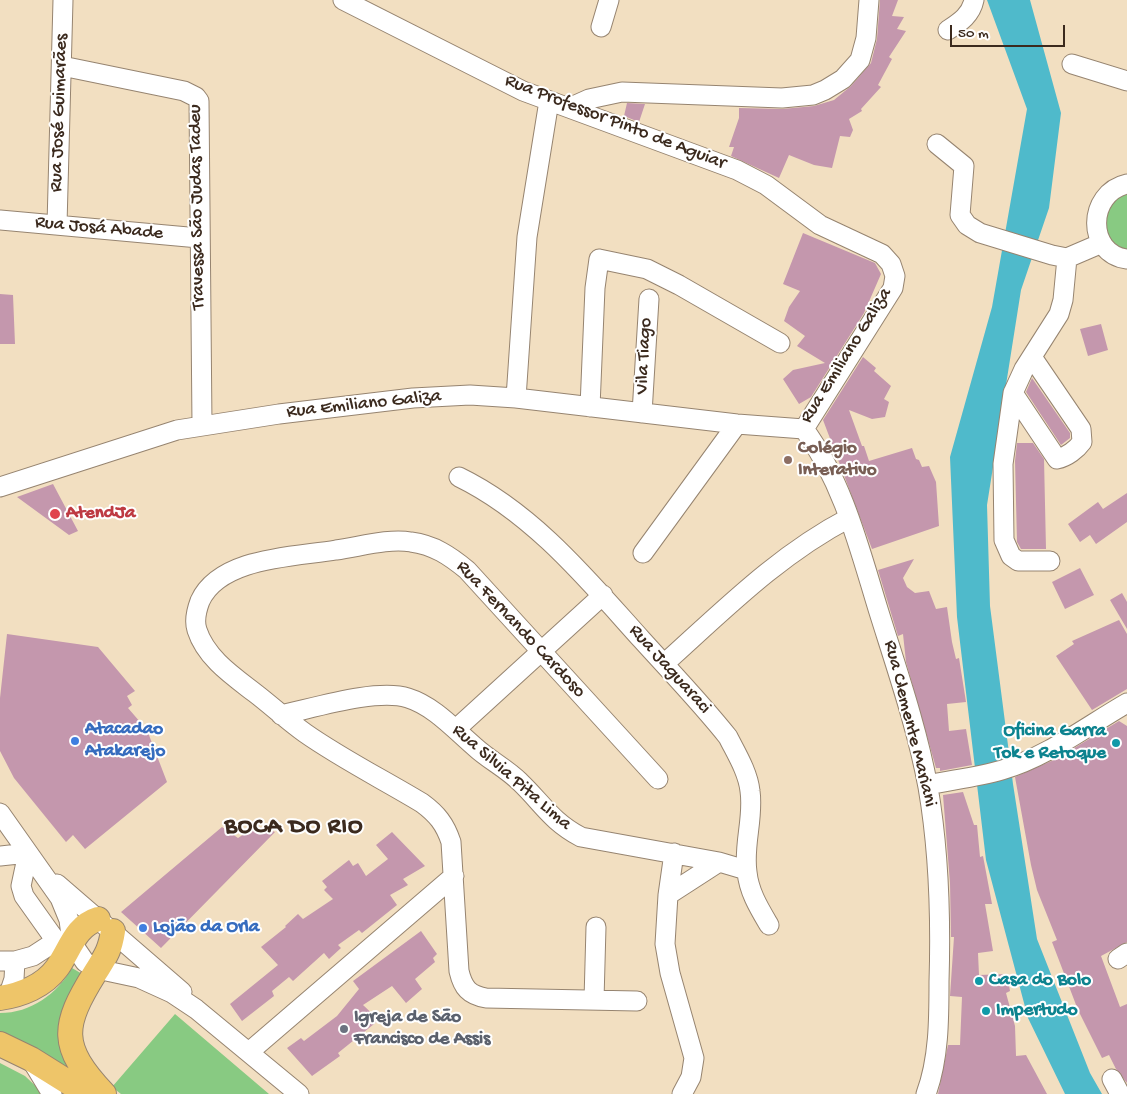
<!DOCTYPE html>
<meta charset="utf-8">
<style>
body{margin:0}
#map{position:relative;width:1127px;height:1094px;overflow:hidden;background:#f2dfc1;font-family:"Gochi Hand",sans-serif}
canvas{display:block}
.scale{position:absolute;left:950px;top:25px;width:115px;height:22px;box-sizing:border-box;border:2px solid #3b2a1e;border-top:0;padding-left:6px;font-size:15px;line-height:18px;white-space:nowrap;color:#3b2a1e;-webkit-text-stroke:4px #fff;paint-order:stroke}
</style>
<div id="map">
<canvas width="1127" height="1094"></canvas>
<div class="scale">50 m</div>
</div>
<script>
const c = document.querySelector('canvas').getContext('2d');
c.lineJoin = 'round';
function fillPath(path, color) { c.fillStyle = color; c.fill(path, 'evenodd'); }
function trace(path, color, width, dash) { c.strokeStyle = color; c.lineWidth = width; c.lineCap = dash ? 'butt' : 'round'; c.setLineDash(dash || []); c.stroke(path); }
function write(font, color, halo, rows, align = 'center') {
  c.font = font + ' "Gochi Hand",sans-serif'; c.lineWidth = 4; c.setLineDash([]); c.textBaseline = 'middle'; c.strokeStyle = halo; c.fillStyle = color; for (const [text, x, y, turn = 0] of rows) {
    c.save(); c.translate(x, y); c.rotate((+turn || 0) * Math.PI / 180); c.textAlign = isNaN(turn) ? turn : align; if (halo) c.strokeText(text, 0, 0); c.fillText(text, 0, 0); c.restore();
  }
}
fillPath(new Path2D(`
 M1127,192v58c-20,-5 -33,-35 -14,-50 3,-4 10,-5 14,-8z
 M72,968l17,10 -20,92 -69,-34v-23c31,0 57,-19 72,-45z
 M175,1014l94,80h-148l-9,-7z
 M0,1063l25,13 19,18h-44z`), '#88ca82');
fillPath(new Path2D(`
 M987,0h43l31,113 -12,95 -28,82 -34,215 3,101 23,178 24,155 53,134 12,21h-37l-37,-76 -42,-158 -29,-243 -7,-160 42,-150 35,-198z`), '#4fbacb');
fillPath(new Path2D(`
 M880,0h18l-6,16 12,1 -7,12 9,2 -17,26 3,2 -14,26 3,2 -20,22 1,2 -13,8 4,11 -3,7 -10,-1 -8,32 -18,-3 -25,-10 -10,23 -48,-22 3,-9h-5l10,-29v-10l43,1 32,-3 20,-6 17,-14 20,-23 6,-24z
 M627,103l18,1 -6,18 -15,-6z
 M803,233l72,30 6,11 -17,39 -53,84 -12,7 -16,-25 10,-9 32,-7 -28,-17 8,-10 -21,-15 5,-14 11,-16 -17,-7z
 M0,294l13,1 2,49h-15z
 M1101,324l7,26 -20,6 -8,-27z
 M863,357l13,11 -2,3 17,15 -7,13 5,3 -4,15 -13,2 -23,-9 13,36h2l5,15 43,-13 4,11 3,1 3,7 7,-1 7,16 3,44 -67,23 -49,-129z
 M1032,378l38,55v5l-9,7 -35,-53z
 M1017,443h16l11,16 2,90h-25l-4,-7 -2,-81z
 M53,484l25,47 -9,4 -52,-38z
 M1127,493v29l-31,22 -6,-9 -10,7 -12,-18 30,-22 5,7z
 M914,559l-11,19 4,9 8,6 14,-2 7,18 11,-2 5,35 4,17 3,-1 7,44 -19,2 2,27 17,-2 6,36 -32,6v-3h-4l-30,-106 -3,-28 -5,2 -20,-66z
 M1080,568l14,27 -29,14 -13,-27z
 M1122,593l5,9v27l-17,-29z
 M1119,620l8,14v55l-35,21 -36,-54 18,-12 -2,-3z
 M7,634l91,13 37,44 -8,5 5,9 -4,3 19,22 20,52 -82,67 -12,-14 -7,7 -52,-64 -14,-27v-53z
 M1119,721l8,5v216l-26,14 19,51 7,-3v79l-11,-14 -7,-14 -7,3 -24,-48 -26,-68 5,-2 -20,-50 -6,-25 -16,-88 41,-18z
 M963,792l11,33h3l3,32 3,-1 9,48h-7l8,47 -15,2 1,22 28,-1 3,17 -4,2 9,33 1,30 10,-1 21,39h-109l10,-49h12l2,-48 -12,-1 4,-59h-3l-1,-54 -7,-88z
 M256,826l19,6 -114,116 -40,-36 101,-85 16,11z
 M392,832l33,34 -22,13 5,6 -18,10 7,10 -35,28 -3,-3 -21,15 3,3 -12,11 -5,-6 -31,28 -4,-4 -17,14 2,5 -32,25 -12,-17 48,-39 -17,-18 25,-20 -1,-1 13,-12 5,5 30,-20 -9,-9 3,-3 -5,-6 27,-21 4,6 5,-3 8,13 22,-17 -12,-14z
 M421,931l16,23 -4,4 2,4 -20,17 7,10 -16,14 -14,-17 -29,19 16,15 -41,33 2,3 -28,20 -25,-28 14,-10 3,3 33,-25 22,-27 -6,-8z`), '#c497ad');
const minor = new Path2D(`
 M343,0l180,91 214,79 29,15 54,40 62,29 9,10 4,12 -2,12 -89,141
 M601,27l8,-27
 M948,30c12,-8 23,-15 26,-30
 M1072,64l55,17
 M62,66l122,25 12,6 3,4 3,324
 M569,108l20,-9 33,-7 160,6 31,-3 12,-5 18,-11 17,-19 6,-22 3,-38
 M937,144l27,22 -4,49 7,10 13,8 72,22 15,3 35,-15
 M1127,184c-40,9 -41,70 0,75
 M0,220l199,18
 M57,225l6,-225
 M1013,393l44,66c10,-2 20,-10 25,-17l-1,-13 -49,-72
 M516,398l11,-161 22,-136
 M590,407l5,-119 4,-29 48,10 32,16 101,58
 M642,413l7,-114
 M804,429c39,53 55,118 74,180 18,58 39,118 50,178 11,64 13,130 11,195 0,37 0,77 -13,112
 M459,477c74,36 129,103 183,163 29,32 59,63 86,97 8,16 20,35 22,54 4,27 -7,54 -3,81 2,20 12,36 22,53
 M0,487l177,-57 102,-16 134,-16 57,-3 46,3 221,26 67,5
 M643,553l94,-129
 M1050,561h-32l-7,-5 -7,-16 -1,-76 10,-71 11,-24 35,-55 4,-14 4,-42
 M664,664c59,-53 114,-109 185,-146
 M281,715c33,-7 96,-27 127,-17 26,8 47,32 67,49 14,13 31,21 45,35 23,22 31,39 61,55l138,25 27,8
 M456,729l147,-134
 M928,785c24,-5 50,-8 74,-15 45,-13 85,-44 125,-67
 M0,813l60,85 9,22 3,23 13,19 12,7 42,9 33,15 24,16 103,85
 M28,853l-7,33 3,10 32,45 16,2
 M674,853l-6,42 -3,49 5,29 24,85 -3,19 -9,17
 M0,856l28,-3
 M57,884l125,108
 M668,895l51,-33
 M1118,959l9,-6
 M0,961h15l-1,18 -6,18
 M15,961l18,-5 23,-15
 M594,1000l2,-73
 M637,1001l-151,-3c-17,-3 -23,-10 -27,-27l-8,-129c-6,-18 -14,-28 -29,-39 -38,-23 -80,-44 -117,-70 -17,-12 -33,-27 -50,-40 -22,-17 -49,-35 -58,-63 -3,-9 0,-21 3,-29 20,-44 95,-44 136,-51 23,-3 52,-12 75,-8 23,3 39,14 56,28l191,209
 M249,1052l205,-176
 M32,1061l20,33
 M1112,1079l8,15`);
const major = new Path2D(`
 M0,998c21,-3 44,-12 57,-30 13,-18 18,-42 41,-49
 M0,1044l31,15 56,35
 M104,1094c-45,-48 -42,-68 -9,-121 10,-16 15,-22 18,-42`);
trace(minor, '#968470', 21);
trace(major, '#968470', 26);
trace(minor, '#fff', 19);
trace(major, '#eec569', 24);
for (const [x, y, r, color] of [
 [788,460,5,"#8d6e63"],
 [55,514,6,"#e0444e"],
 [75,741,5,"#3f7fe0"],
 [1116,743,5,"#0f9aa8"],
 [143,928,5,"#3f7fe0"],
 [979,981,5,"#0f9aa8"],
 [986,1011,5,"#0f9aa8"],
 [344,1029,5,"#6b7280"]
]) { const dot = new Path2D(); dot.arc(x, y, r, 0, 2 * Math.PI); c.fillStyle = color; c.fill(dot); trace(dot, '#fff', 2); }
write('19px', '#3b2a1e', '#fff', [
 ["Rua José Guimarães",60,113,-88],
 ["Rua Professor Pinto de Aguiar",615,123,21],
 ["Travessa São Judas Tadeu",198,207,-91],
 ["Rua Josá Abade",99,229,5],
 ["Vila Tiago",645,356,-87],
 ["Rua Emiliano Galiza",847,356,-58],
 ["Rua Emiliano Galiza",364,405,-6],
 ["Rua Fernando Cardoso",520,630,47],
 ["Rua Jaguaraci",669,670,48],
 ["Rua Clemente Mariani",909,724,76],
 ["Rua Silvia Pita Lima",511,778,41]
]);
write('bold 19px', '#785e54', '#fff', [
 ["Colégio",798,449],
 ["Interativo",798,471]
], 'left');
write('bold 19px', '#be3a42', '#fff', [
 ["AtendJa",66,514]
], 'left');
write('bold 19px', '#366cbe', '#fff', [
 ["Atacadao",85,730],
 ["Atakarejo",85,752],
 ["Lojão da Orla",153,928]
], 'left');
write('bold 19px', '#0d838f', '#fff', [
 ["Oficina Garra",1106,732,"right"],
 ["Tok e Retoque",1106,754,"right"],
 ["Casa do Bolo",989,981],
 ["Impertudo",996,1011]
], 'left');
write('bold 19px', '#5b616d', '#fff', [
 ["Igreja de São",354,1018],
 ["Francisco de Assis",354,1040]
], 'left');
c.letterSpacing = '1px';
write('bold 24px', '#3b2a1e', '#fff', [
 ["BOCA DO RIO",294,828]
]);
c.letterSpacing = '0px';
</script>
